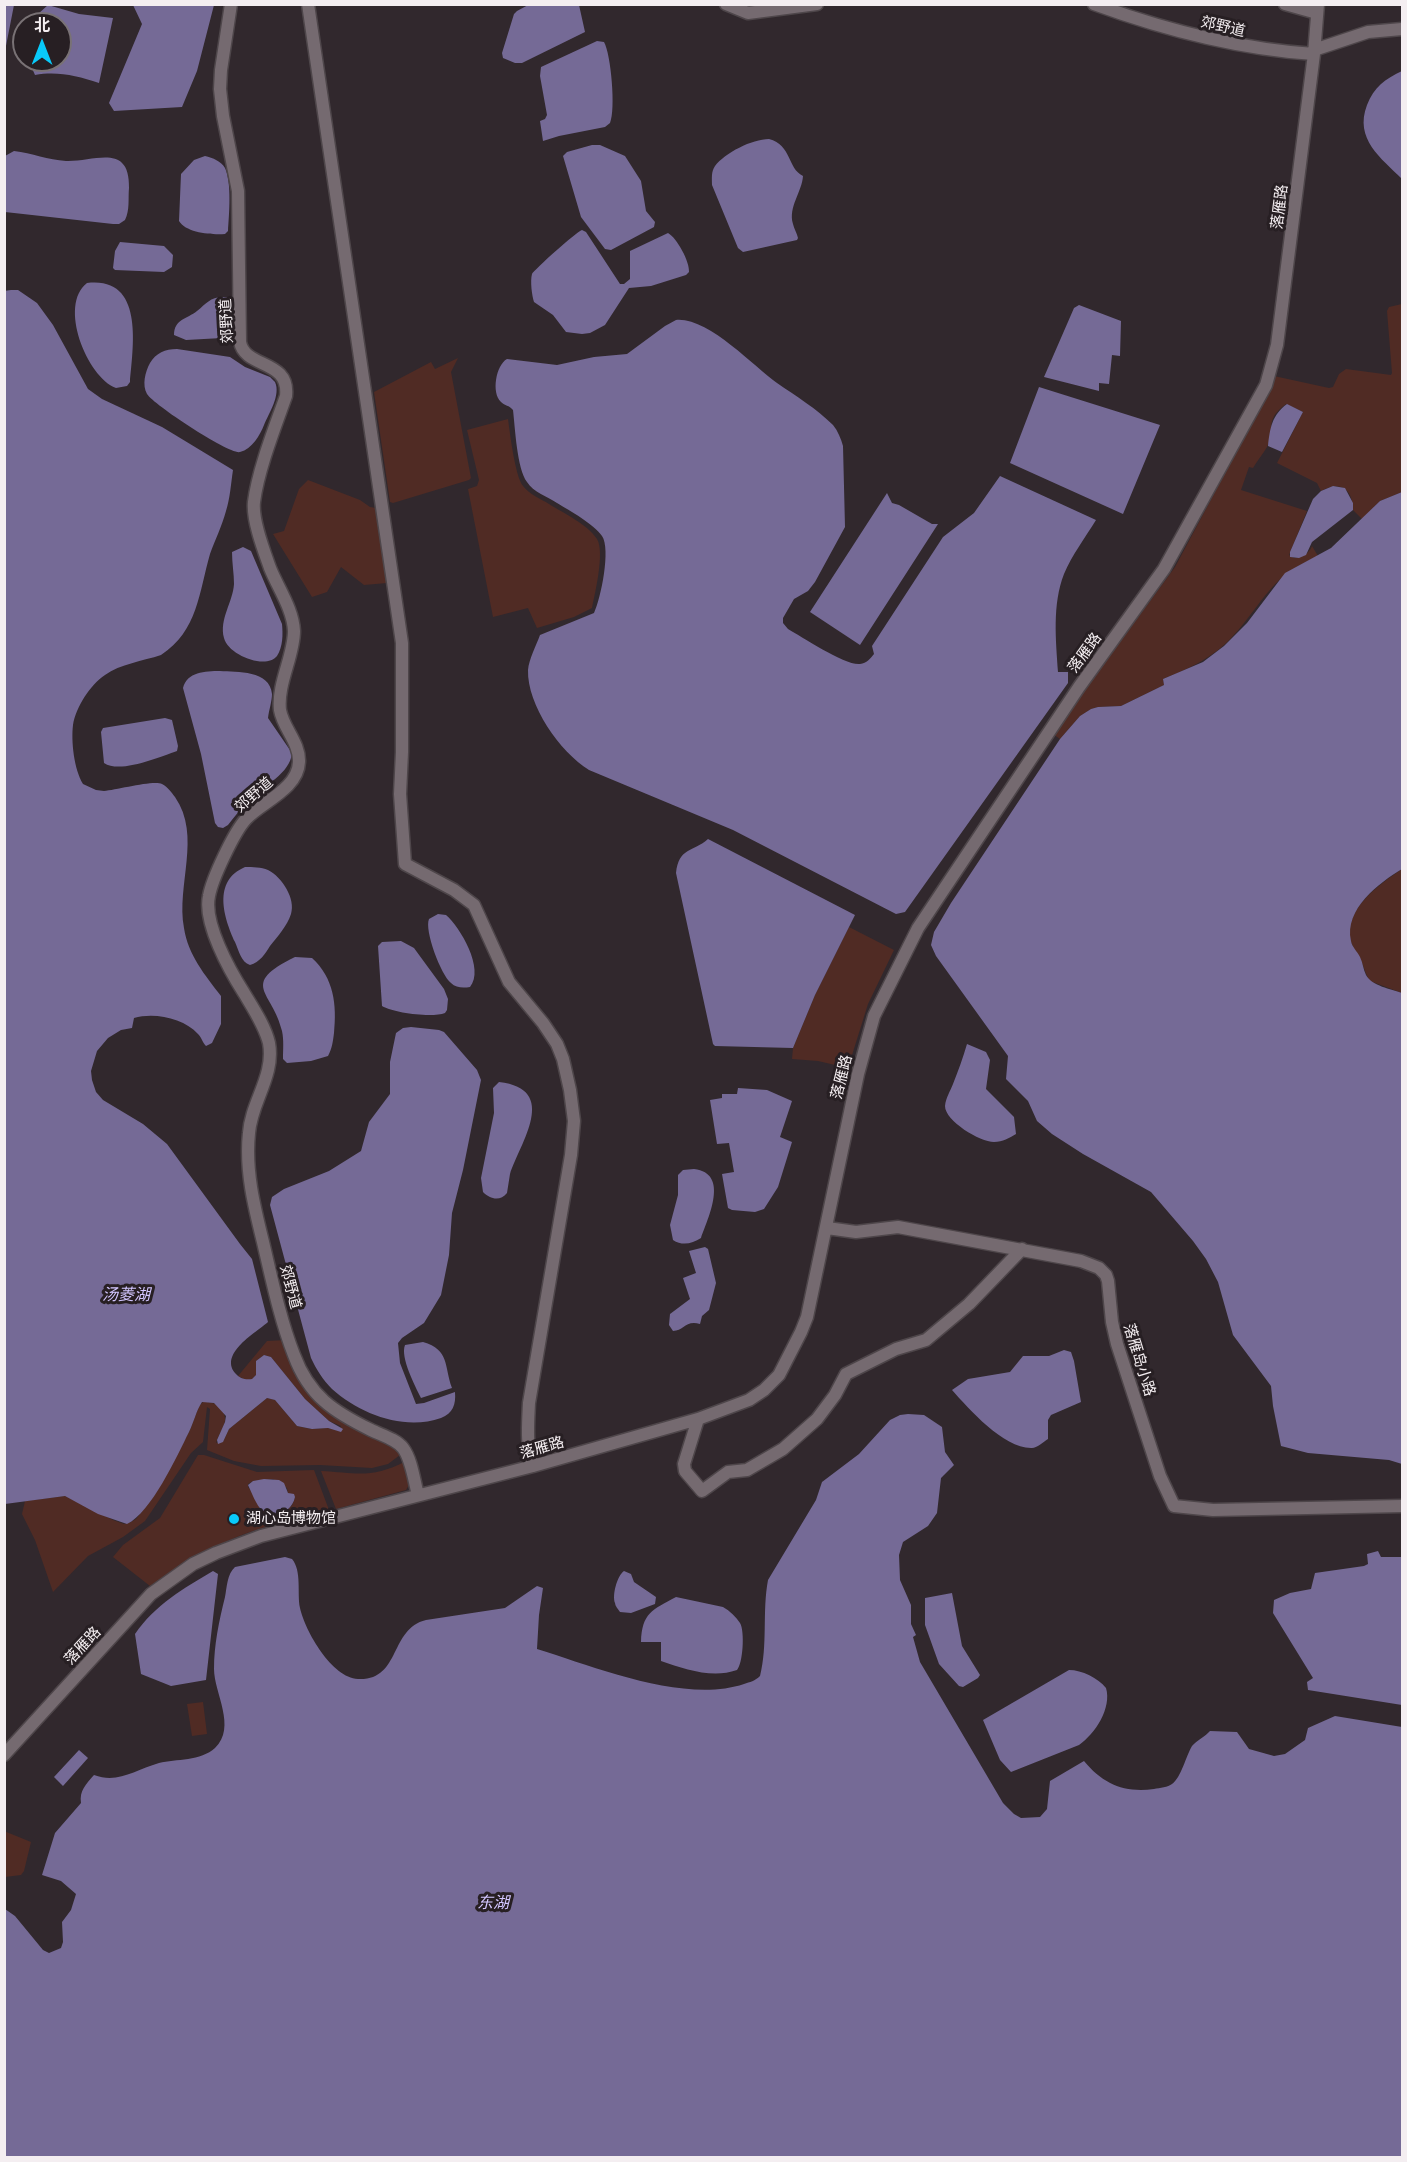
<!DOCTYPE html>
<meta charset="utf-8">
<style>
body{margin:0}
#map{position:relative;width:1407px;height:2162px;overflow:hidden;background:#31282d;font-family:"Work Sans","Noto Sans SC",sans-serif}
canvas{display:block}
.frame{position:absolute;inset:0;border:6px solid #f4eef1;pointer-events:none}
.north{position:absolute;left:12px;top:12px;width:60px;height:60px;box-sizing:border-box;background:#271f23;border:2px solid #797275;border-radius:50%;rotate:0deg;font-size:16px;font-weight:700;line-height:24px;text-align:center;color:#f4eef1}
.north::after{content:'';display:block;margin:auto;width:21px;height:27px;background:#09cafa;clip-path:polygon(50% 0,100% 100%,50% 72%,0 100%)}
</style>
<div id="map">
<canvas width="1407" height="2162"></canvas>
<div class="frame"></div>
<div class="north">北</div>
</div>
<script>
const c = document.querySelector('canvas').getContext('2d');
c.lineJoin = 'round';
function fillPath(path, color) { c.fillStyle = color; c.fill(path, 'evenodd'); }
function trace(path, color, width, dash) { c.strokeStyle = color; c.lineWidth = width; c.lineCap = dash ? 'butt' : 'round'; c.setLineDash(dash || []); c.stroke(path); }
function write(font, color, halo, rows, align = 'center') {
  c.font = font + ' "Work Sans","Noto Sans SC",sans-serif'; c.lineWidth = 6; c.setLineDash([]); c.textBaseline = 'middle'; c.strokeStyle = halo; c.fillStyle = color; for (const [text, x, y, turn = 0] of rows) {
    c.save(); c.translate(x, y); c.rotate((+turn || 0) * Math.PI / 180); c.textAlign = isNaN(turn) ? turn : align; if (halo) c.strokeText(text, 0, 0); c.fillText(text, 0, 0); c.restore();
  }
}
fillPath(new Path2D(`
 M1402,304v188l-22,9 -18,18 -9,-9c0,-21 -13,-30 -32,-19l-4,-8 -40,-20 26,-51 -17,-8c-23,17 -10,25 -19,43 -4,7 -10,14 -14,21l-4,-1 -8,23 66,21 -18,44 5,3c8,-1 15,-4 18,-12l6,10c-8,4 -17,8 -25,13 -27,17 -44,54 -69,76 -18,16 -39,25 -61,34l1,6 -43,21 -23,1 -7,2 -11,7 -20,23 -7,-5 122,-167 64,-120 35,-71 55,12 4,-1 6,-13 7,-5 45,6 1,-2 -5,-62 2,-4z
 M458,358l-7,14 20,106 -2,2 -76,23 -3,-1 -16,-110 57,-30 4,7z
 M508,419c2,14 7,57 15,67 6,8 18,13 26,18 16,10 38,20 48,35 8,13 -2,54 -5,69l-18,9 -37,11 -9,-20 -35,9 -25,-128 9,-3 2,-6 -12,-50z
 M308,480l52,20 10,7 6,1 11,75 -23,2 -23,-18 -14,25 -15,5 -39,-63 11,-3 15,-42z
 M1402,869v124l-32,-12c-4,-6 -5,-11 -8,-18 -3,-7 -8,-13 -11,-21 -9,-32 29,-58 51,-73z
 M849,927l45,23 -26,54 -20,64 -30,-7 -26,-2 1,-11 22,-53z
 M287,1340l15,39 96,70 2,2v4l-12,9 -16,4 -52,-3 -59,1 -27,-5 -27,-11 3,-41 -3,-2 -4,35 -12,11 -46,68 -22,16 -35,19 -35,36 -18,-52 -13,-26 3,-13 40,-5 48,24 11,4 7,-2 5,-3 18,-23 36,-66 9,-24 5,-5 12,3c17,16 6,21 0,39l8,-3 5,-11 38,-31 8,2 22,26 14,3 17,-1 11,3 2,-5 -12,-5 -24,-22 -34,-42 -7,-2 -8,6v14l-4,4 -6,1 -8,-4 29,-35z
 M198,1455h6l53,17 57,-2 15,40c-18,10 -43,11 -63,17 -43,12 -79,34 -116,59l-37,-29 10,-12 37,-27zM273,1479l14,9 1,5 7,4c-4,19 -20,18 -35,12l-6,-15 -6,-7v-3l5,-3z
 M406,1461l4,22 -4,7 -70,19 -15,-38c36,2 51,8 85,-10z
 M203,1702l4,32 -15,2 -5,-32z
 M4,1831l27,11 -7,29 -3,4 -16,2z`), '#502b24');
fillPath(new Path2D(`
 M5,4l9,1 -9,46 -1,-46z
 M530,4l49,1 6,27 -63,31h-7l-12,-5 -1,-5 12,-39 3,-3z
 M48,5l31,9 34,4 -14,65c-22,-7 -41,-12 -64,-8l-4,-9 1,-6h28v-36h-23l1,-10z
 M133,5h81l-17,66 -15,36 -68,4 -5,-8 33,-79z
 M597,41l7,1c7,12 12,68 6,81l-5,4 -46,9 -16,5 -3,-20 5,-2 2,-4 -7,-39 1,-9z
 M1402,71v108c-21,-21 -48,-40 -35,-74 7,-18 18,-26 35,-34z
 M769,139c23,6 18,29 34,37 -1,16 -15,31 -10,48 1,5 4,9 5,14l-1,2 -54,12 -5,-4 -26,-63c0,-7 -1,-13 3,-19 10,-13 37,-27 54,-27z
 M592,145h8l25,11 16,25 5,30 9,11 -1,5 -43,23 -6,-1 -24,-32 -18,-61 4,-4z
 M14,151c18,2 34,9 52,10 28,1 64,-19 63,27 -1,11 1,22 -4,32l-6,4h-6l-108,-12v-56z
 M205,156c8,2 16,5 20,12 7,15 4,47 3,63l-3,3c-13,1 -39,-1 -46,-13l2,-47 13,-14z
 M582,230l4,2 34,52h4l6,-5v-28l38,-18c9,5 22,29 21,39l-3,3 -35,11 -22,2 -24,37 -15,8 -8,1 -16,-2 -13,-17 -19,-13c-2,-6 -4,-21 -2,-28 2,-4 44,-42 50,-44z
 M120,242l44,4 9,9 -1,12 -8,5 -49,-2 -2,-2 2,-17z
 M87,283c58,-7 46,64 43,99l-3,4 -11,2c-29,-11 -58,-83 -29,-105z
 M11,290h7l19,13 16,22 35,64 14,10 60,28 71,43c-2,13 -3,29 -7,41 -4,15 -11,29 -16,43 -11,38 -12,77 -49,101 -18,6 -41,9 -56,20 -15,10 -29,32 -32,50 -2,16 1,44 10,59l13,6 8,1c13,-1 49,-11 58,-7 6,3 10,9 13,13 27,39 1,88 9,131 4,27 21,47 37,68v28l-9,19 -6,3c-4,-4 -4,-8 -8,-12 -14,-16 -44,-22 -64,-16l-2,10 -11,2 -13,8 -11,13 -6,20 1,9 4,12 7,8 40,24 24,20 73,100 12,15 16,63c-11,10 -49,31 -33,51 5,6 11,7 17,6l4,-4v-14l8,-6 7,2 34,42 24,22 14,8 -2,3 -13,-4 -16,1 -15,-3 -22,-26 -8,-2 -38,31 -6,13 -5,2 -1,-4 8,-18 1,-6 -12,-13 -12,-1c-6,9 -8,20 -13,30 -12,24 -38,81 -62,92l-29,-10 -33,-18 -60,8 -1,-1213z
 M223,297l5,1 1,3 -8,26 1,11 -36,2 -12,-5c0,-16 13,-16 23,-24 9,-7 13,-14 26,-14z
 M1079,305l42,16 -1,35 -8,-1 -3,29 -10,-1v8l-55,-14 30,-69z
 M676,320c32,-3 77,46 101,63 19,13 40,26 56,42 5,6 8,14 10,21l2,81 -30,55 -7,9 -14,8 -11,19v5l5,6c14,8 58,37 72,35 7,-1 10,-5 14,-10l-2,-8 71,-109 31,-24 26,-37 96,44c-11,18 -24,35 -32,54 -12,31 -8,66 -6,98h10v11l-163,229 -9,2 -163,-84 -144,-60c-29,-18 -62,-65 -61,-100 1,-11 8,-24 12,-35l54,-22c7,-15 17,-64 8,-77 -8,-12 -32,-25 -45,-33 -9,-6 -24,-11 -30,-21 -10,-13 -12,-55 -14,-72 -4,-5 -8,-4 -12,-8 -10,-9 -5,-37 6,-43l50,6 37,-8 33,-3 38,-28z
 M177,349l53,8 15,10 25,10 5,5c6,13 -6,31 -11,43 -4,10 -12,24 -24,27 -10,3 -86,-47 -93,-58 -5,-9 -2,-22 3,-31 6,-10 15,-14 27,-14z
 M1039,387l121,38 -37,89 -113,-51z
 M1287,404l16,8 -21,40 -14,-6c2,-18 4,-31 19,-42z
 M1333,486l12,2 8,15v7l-41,32 -6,13 -7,3 -9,-1v-5l23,-53 8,-8z
 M1402,492v377c-23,14 -58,40 -51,72 1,6 6,10 9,16 3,6 3,12 6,18 6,11 25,14 36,18v471l-13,-4 -81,-7 -27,-7 -8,-40 -2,-20 -38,-51 -15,-53 -12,-23 -13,-18 -42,-49 -68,-38 -31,-20 -15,-13 -9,-20 -22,-22 2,-23 -72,-100 -5,-11 3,-13 17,-29 109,-164 20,-23 11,-7 7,-2 23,-1 43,-21 -1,-6 40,-17 21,-16 23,-23 38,-50 46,-25 49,-47z
 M887,493l5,10 7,2 33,19h6l-78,121 -50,-33z
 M243,547l8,4 31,73c1,10 1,23 -5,32 -11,14 -49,-1 -53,-18 -5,-19 9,-36 10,-54 0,-10 -2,-21 -2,-32z
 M220,671c17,1 50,-1 52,23 0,7 -3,16 -4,24l24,35c-2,21 -28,32 -42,46 -8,8 -15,17 -22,26l-5,3 -5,-1 -3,-4 -14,-69 -18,-66c4,-16 22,-17 37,-17z
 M165,718l7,2 6,26 -1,5c-18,6 -57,23 -73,12l-3,-31 2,-4z
 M708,839l147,76 -40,80 -22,53 -78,-2 -2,-2 -37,-171c3,-26 16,-20 32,-34z
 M245,867c8,0 16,0 23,3 14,7 28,29 23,44 -4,12 -13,22 -21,32 -5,8 -10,16 -20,19 -9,-3 -11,-14 -15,-23 -11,-24 -23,-61 10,-75z
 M438,914l8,1c14,12 39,54 24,72 -7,1 -14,1 -19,-4 -10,-8 -27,-53 -22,-64z
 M401,941l13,7 30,41 4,10 -1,11 -2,3c-13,5 -51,0 -63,-7l-4,-60 4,-4z
 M295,957l17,1c22,20 25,47 22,75 -1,8 -2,16 -6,23l-17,5 -24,2 -4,-4c0,-9 1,-19 -1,-28 -9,-40 -44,-46 13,-74z
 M411,1027l28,3 5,2 33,38 4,10 -18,90 -11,43 -3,42 -8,40 -17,28 -22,15 -4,5 2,20 16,41 8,-1 31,-11c1,13 -2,21 -14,26 -37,13 -81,-4 -109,-29 -9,-9 -16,-20 -21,-31l-41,-153 2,-8 12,-8 45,-18 32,-20 8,-29 21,-28v-32l6,-29 7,-5z
 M967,1044l19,8 4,8 -4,29 28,28 2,17c-7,4 -13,8 -22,8 -14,0 -49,-21 -49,-36 1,-9 5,-14 8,-22 5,-13 10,-26 14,-40z
 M499,1082c61,7 21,61 11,92 -1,6 -2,13 -3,19 -7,9 -17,6 -24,-1l-2,-14 13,-65 -1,-25z
 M738,1088l29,2 25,11 -12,36 12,5 -14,45 -14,22 -9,3 -23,-2 -4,-2 -6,-34 12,-2 -5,-29 -12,1 -7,-44 12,-2v-4h15z
 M694,1169c36,4 14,49 7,69 -9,6 -19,8 -28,2l-3,-15 8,-30v-20l5,-5z
 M705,1247l3,2 8,34 -7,27 -7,6 -2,8c-15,-4 -16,7 -27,7l-4,-6 1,-11 20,-15 -7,-21 13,-5 -7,-22z
 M423,1342c27,8 21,24 29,46l-31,10c-6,-12 -21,-41 -16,-53z
 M1064,1350l7,2 3,9 7,41 -30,13 -3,5v19c-5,3 -11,9 -16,9 -28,1 -63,-39 -80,-58l16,-11 42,-7 13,-16h26z
 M908,1414l16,1 18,12 3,25 9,13 -13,13 -4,35 -9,13 -25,16 -4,13 1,25 11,25v19l5,11 -3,2 7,25 83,141 11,11 7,4 19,-1 7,-8 3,-28 34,-20c19,23 40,32 70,28 6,-1 14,-2 18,-5 9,-6 14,-28 20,-38 5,-6 13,-9 18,-15l27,1 12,17 25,7 11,-2 20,-14 3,-12 27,-12 67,11v430h-1397v-248l10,7 28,34 6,3 12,-5 2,-6 -1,-20 9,-12 5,-16 -15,-13 -19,-6 13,-42 26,-30c-2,-12 5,-19 13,-28 24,9 41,-5 65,-12 17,-4 42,-2 56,-15 22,-21 -1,-55 -1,-79 0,-24 5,-48 11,-72 2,-10 2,-23 10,-30l50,-10 7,2c10,12 5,34 8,49 5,23 32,70 58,71 43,2 31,-50 68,-59l79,-12 32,-22 6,2 -4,27 -2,34c58,18 148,55 207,35 6,-2 11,-3 16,-8 8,-31 2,-64 8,-96l48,-80 6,-18 37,-28 31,-34 10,-5z
 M264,1479l15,1 5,3 4,10 6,1 1,3c-3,15 -20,23 -33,13 -5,-3 -11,-19 -14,-25l5,-4z
 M1378,1551l3,6h21v148l-94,-15 -1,-8 6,-4 -40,-65 1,-13 16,-7 21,-4 4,-16 49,-7 4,-2 -1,-10z
 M213,1571l5,3 -12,106 -35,6 -30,-12 -6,-40c20,-29 49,-46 78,-63z
 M624,1571l7,3 3,8 22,15 -1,7 -24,9 -11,-1c-2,-3 -5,-6 -5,-9 -3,-8 2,-27 9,-32z
 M952,1593l10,53 18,29 -2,3 -15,9 -4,-1 -20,-22 -14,-39v-27z
 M676,1597l47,10c7,4 13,10 17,16 5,8 3,41 -3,47 -25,9 -52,-1 -76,-9v-19h-20c1,-29 11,-32 35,-45z
 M1069,1670c13,0 29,8 37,18 6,20 -11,46 -27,57l-68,27 -11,-12 -17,-40z
 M79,1750l9,8 -25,28 -9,-9z`), '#756a96');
const minor = new Path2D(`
 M231,4l-10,66 -1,19 3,27 15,75 2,151c5,27 50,17 46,54 -11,31 -28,74 -32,106 -2,18 10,49 16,66 8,20 23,41 24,63 0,25 -17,53 -14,79 3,18 20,33 19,52 -1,27 -37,40 -53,57 -12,13 -34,60 -37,77 -6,27 21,75 35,97 9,15 21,33 25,50 6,33 -18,59 -20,90 -4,37 5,73 14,109 9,38 17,77 31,113 15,41 40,57 77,75 10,5 25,9 32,18 9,12 11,33 15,47
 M308,4l94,639v109l-2,42 5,70 49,26 20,15 35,77 34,41 14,21 6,15 7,31 4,31 -3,34 -42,248c-1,22 -3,42 4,63
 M726,4l22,9 69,-9
 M1094,4c71,26 144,45 220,50
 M1285,4l32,9
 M1314,50l54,-18 34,-3
 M827,1228l29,4 42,-5 183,34 18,7 7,7 2,6 4,41 5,22 43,132 14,30 39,4 189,-4
 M698,1419l-14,45 1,7 17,20 26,-19 19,-2 36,-21 34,-30 18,-24 11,-21 50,-25 30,-9 43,-36 53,-55
 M4,1755l147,-161 42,-30 23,-11 45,-17 272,-70 165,-47 51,-19 15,-10 15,-15 22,-43 6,-15 51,-243 16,-58 44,-88 161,-241 85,-118 102,-184 11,-40 37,-291 4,-50`);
trace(minor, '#4e464a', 15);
trace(minor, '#756a70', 12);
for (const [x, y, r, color] of [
 [234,1519,6,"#09cafa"]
]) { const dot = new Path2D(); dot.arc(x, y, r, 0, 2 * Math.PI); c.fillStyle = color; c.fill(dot); trace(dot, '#271f23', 2); }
write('15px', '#f4eef1', '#271f23', [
 ["郊野道",1223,27,13],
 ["落雁路",1280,207,-83],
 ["郊野道",227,321,-93],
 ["落雁路",1085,653,-54],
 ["郊野道",254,795,-41],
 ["落雁路",842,1077,-76],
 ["郊野道",290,1287,75],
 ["落雁岛小路",1139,1360,73],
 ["落雁路",542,1448,-16],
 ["落雁路",83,1646,-47]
]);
write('15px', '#f4eef1', '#271f23', [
 ["湖心岛博物馆",246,1519]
], 'left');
write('italic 16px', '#d3c6ff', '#271f23', [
 ["汤菱湖",126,1295],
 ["东湖",493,1903]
]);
</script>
